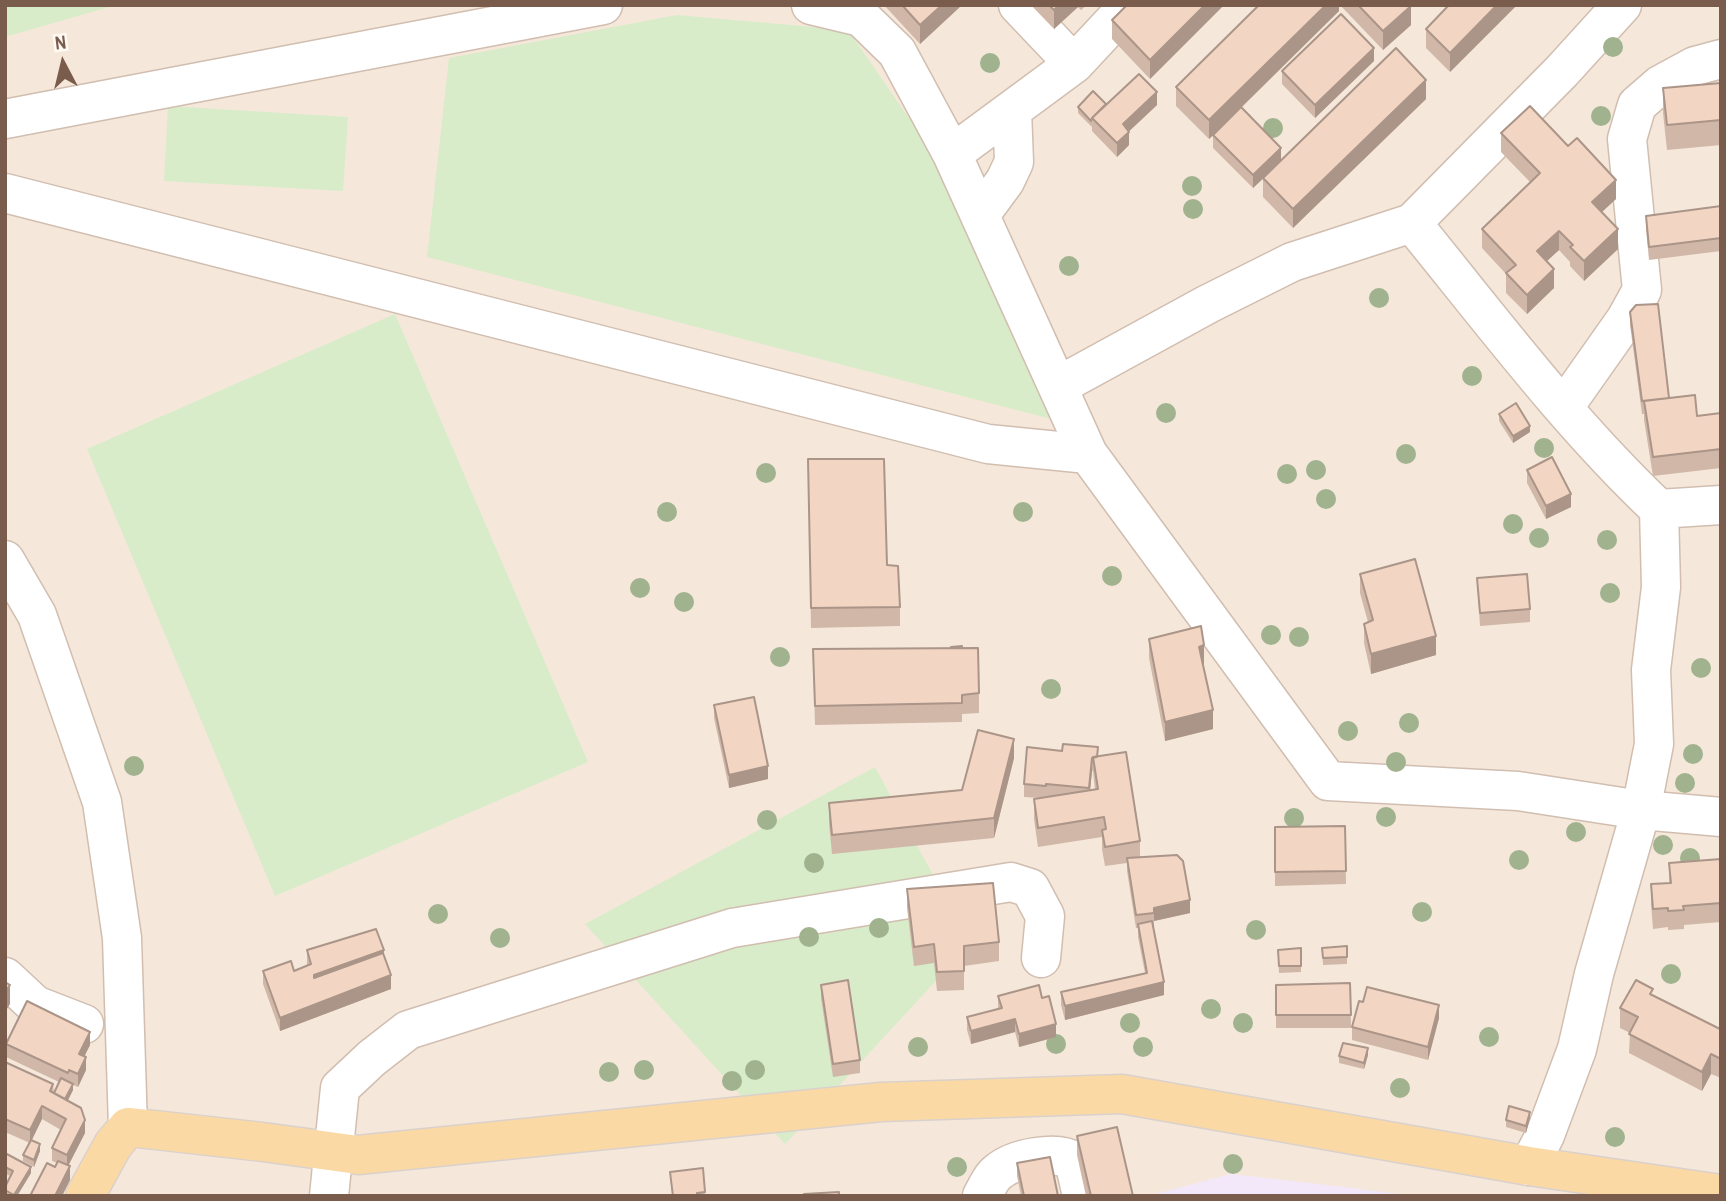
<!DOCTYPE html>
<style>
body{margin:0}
#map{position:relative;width:1726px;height:1201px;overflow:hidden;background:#fdf6ec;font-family:"Archivo Narrow",sans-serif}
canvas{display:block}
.frame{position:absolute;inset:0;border:7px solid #7a5c4d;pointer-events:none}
.north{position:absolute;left:28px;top:28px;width:70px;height:70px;-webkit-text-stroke:5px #fffaf3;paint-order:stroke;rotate:353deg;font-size:19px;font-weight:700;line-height:28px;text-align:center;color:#7a5c4d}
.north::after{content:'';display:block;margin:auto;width:24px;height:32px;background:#7a5c4d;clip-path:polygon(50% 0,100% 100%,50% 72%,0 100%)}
</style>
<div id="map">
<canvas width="1726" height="1201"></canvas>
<div class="frame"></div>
<div class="north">N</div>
</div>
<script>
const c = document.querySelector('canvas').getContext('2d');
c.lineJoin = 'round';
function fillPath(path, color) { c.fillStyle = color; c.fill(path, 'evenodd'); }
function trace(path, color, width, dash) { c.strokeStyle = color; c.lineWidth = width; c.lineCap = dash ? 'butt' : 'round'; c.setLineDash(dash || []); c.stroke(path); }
fillPath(new Path2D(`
 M5,5h1716v1191h-1716z`), '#f5e8da');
fillPath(new Path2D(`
 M1231,1174l113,13 70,9h-266z`), '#f3e8fa');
fillPath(new Path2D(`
 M5,5h111l-111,32z
 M677,15l171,15 96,139 111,251 -628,-163 22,-199z
 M168,106l180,11 -5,74 -179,-10z
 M395,314l193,448 -313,134 -188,-447z
 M875,767l95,177 -185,200 -200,-220z`), '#d8ecc9');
const minor = new Path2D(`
 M1018,5l56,59 55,-59
 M5,119l598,-114
 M952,154l122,-90
 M5,193l983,251 100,10 -136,-300 -55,-102 -36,-35 -50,-12
 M980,215l25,-34 9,-19 -2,-52
 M1412,223c79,97 156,200 247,286l2,78 -10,83 3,74 -13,66 -47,164 -17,75 -32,86 -16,31
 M1058,386l150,-82 84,-42 120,-39 150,-152 60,-66
 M1564,407l62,-88 16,-29 -15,-151 10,-34 23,-20 35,-19 26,-7
 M1088,454l240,327 190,10 123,19 80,7
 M1659,509l62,-4
 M5,560l32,55 65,187 20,136 6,189
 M5,977l30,28 49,19
 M329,1196l11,-108 32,-30 36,-28 324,-102 279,-46 19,6 15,28 -4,42
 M982,1196c4,-7 9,-19 16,-24 16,-14 59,-22 76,-11l8,35`);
const major = new Path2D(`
 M85,1196l28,-51 15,-18 135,15 95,13 523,-53 241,-8 407,72 192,28`);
trace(minor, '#d1beb0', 41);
trace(major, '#dad1cd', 41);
trace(minor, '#fff', 38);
trace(major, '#fbd9a5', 38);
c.fillStyle = '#a0b28e';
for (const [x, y] of [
 [1613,47],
 [990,63],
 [1601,116],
 [1273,128],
 [1192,186],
 [1193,209],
 [1069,266],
 [1379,298],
 [1472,376],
 [1166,413],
 [1544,448],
 [1406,454],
 [1316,470],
 [766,473],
 [1287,474],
 [1326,499],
 [667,512],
 [1023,512],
 [1513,524],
 [1539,538],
 [1607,540],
 [1112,576],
 [640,588],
 [1610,593],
 [684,602],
 [1271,635],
 [1299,637],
 [780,657],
 [1701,668],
 [1051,689],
 [1409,723],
 [1348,731],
 [1693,754],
 [1396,762],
 [134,766],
 [1685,783],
 [1386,817],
 [1294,818],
 [767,820],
 [1576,832],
 [1663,845],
 [1690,858],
 [1519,860],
 [814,863],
 [1422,912],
 [438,914],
 [879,928],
 [1256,930],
 [809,937],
 [500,938],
 [1671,974],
 [1211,1009],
 [1130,1023],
 [1243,1023],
 [1489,1037],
 [1056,1044],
 [918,1047],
 [1143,1047],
 [644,1070],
 [755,1070],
 [609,1072],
 [732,1081],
 [1400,1088],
 [1615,1137],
 [1233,1164],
 [957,1167]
]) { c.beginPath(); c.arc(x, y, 10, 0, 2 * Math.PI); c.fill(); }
fillPath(new Path2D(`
 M884,5h78l-42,39z
 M1031,5h56l-6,5 -3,-3 -24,22z
 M1127,5h97l-74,74 -38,-40v-19z
 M1339,5v6l-98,97 40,52 145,-61 -133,129 -30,-31v-18l-10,9 -40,-40v-12l-4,3 -33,-33v-19z
 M1340,5h70l1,20 -28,25z
 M1449,5h68l-67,67 -24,-24v-19z
 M1374,61l-59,57 -33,-34v-13z
 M1721,83v62l-54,5 -4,-37v-25z
 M1106,104l51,1 -28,26v14l-12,12 -25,-26v-4l-14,-14v-6z
 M1501,133l115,66 -14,13 16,37 -34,32 -14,-15v-4l-11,-12 -12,11 7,27 -27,26 -21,-21v-19l-24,-26v-19l48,-47 -29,-30z
 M1721,206v45l-72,9 -3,-31v-13z
 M1630,312l39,86 28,18 24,-3v55l-68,8 -9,-56v-6h-2l-12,-89z
 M1499,414l31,18 -17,11 -14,-22z
 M808,459l79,106 13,42v19l-89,2z
 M1527,470l44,37 -25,12 -19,-36z
 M1360,574l76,81 -65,19 -7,-31v-19l4,-2 -8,-29z
 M1477,578l53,31v13l-50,4z
 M1149,639l55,25 -1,1 10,64 -48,12 -16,-83z
 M813,649l166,44v20l-17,1v8l-147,3z
 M714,705l54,74 -39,9 -15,-70z
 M1027,747l71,10 42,84v16l50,56 -36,8v5h-1l11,69 -99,25 -4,-15v-13l84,-19 -7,-36v-9h-2l-9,-57v-8l-22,3 -3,-17v-12l-64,10 -4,-28v-20l6,-1 -16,-1v-13zM1092,771h1l2,19h-5z
 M1014,758l-20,80 -162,16 -3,-31v-20l133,-13z
 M1345,826l1,58 -71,2v-59z
 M1721,859v63l-37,3v4l-16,1v-3l-15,2 -2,-25v-20l18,-1v-20z
 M907,889l92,53v19l-35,5v24l-27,1 -3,-28 -20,3 -7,-58z
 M1347,946v18l-24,1 -1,-17z
 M1301,948v24l-22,1 -1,-23z
 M307,950l77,7 7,32 -111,42 -17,-47v-13h31l13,-5z
 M1350,983l1,45h-75v-43z
 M821,985l39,75v13l-27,4 -12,-79z
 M1653,995l67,34 1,-2v51l-10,-4 -9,17 -73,-38 1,-20 -10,-5v-20z
 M998,996l44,2 14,39 -37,10 -4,-15 -44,12 -4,-14v-13l31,-8z
 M1439,1018l-11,42 -76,-20v-13z
 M6,1044l84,1 -6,12 2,13 -8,17 -5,-2v5l-5,10 17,33 -17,33 2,14 -8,16h-32l25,-29 2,-4 -5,-2v-13l9,-18 -19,-11 -11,21 9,11 -6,16 -11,-6v-6l7,-12 -25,-11v-70l48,22 1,9 5,-11 -53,-25z
 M1368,1055l-4,14 -25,-6v-7z
 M1530,1118l-4,15 -20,-6v-7z
 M1077,1136l56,60h-47l-9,-41z
 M5,1153l26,20 -14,23h-12v-9l6,-11 -6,-2z
 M1017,1163l41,33h-37l-4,-20z
 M703,1168l2,28h-33l-2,-24z`), '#d1b7a8');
fillPath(new Path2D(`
 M942,5h20l-42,39v-19z
 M1059,5h19v2l-24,22v-19z
 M1205,5h19l-74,74v-19z
 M1326,5h13v6l-130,128v-19z
 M1497,5h20l-67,67v-19z
 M1411,6v19l-28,25v-19z
 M1374,48v13l-59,57v-13z
 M1426,80v19l-133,129v-19z
 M1157,92v13l-34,32v-13z
 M1129,132v13l-12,12v-14z
 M1281,148v13l-28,27v-13z
 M1616,180v19l-24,22v-19z
 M1618,229v20l-34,32v-20z
 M1559,231v19l-22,20v-19z
 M1554,269v19l-27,26v-19z
 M1530,426v6l-17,11v-7z
 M1571,494v13l-25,12v-13z
 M1436,636v19l-65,19v-20z
 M1204,645v19l-5,2v-19z
 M1213,710v19l-48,12v-19z
 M1014,739v19l-20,80v-20z
 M1092,758v13l-3,30v-13z
 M768,766v13l-39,9v-13z
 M1190,900v13l-36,8v-13z
 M384,950v13l-70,25v-13z
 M391,975v14l-111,42v-13z
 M1164,982v13l-99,25v-14z
 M10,985v19l-5,8v-20z
 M1439,1005v13l-11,42v-13z
 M1015,1019v13l-44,12v-13z
 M1056,1024v13l-37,10v-13z
 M90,1032v13l-11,22v-13z
 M1368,1048v7l-4,14v-6z
 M1711,1054v20l-9,17v-19z
 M86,1057v13l-8,17v-13z
 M73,1084v6l-10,20v-7z
 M42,1106v13l-12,25v-14z
 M1530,1112v6l-4,15v-7z
 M85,1120v13l-18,35v-13z
 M40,1144v7l-6,16v-7z
 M70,1166v14l-8,16h-7z
 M31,1167v6l-14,23h-3z`), '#aa9588');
const building = new Path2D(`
 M902,5h40l-22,20z
 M1049,5h10l-5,5z
 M1127,5h78l-55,55 -38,-40z
 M1259,5h67l-117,115 -33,-33z
 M1358,5h52l1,1 -28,25z
 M1449,5h48l-47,48 -24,-24z
 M1341,14l33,34 -59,57 -33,-34z
 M1396,48l30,32 -133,129 -30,-31z
 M1139,74l18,18 -34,32 6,8 -12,11 -25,-25z
 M1721,83v37l-54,5 -4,-37z
 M1093,91l13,13 -14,14 -1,3 -13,-14z
 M1530,106l38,40 9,-8 39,42 -24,22 26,27 -34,32 -14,-14 3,-2 -14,-14 -22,20 17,18 -27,26 -21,-22 10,-8 -34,-36 58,-56 -39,-40z
 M1241,107l40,41 -28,27 -40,-40z
 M1721,206v32l-72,9 -3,-31z
 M1658,304l11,94 -27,3 -12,-89 6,-7z
 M1695,395l2,21 24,-3v36l-68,8 -9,-56z
 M1516,403l14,23 -17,10 -14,-22z
 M1552,457l19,37 -25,12 -19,-36z
 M808,459h76l3,106 11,1 2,41 -89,1z
 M1415,559l21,77 -65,18 -7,-30 9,-4 -13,-46z
 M1527,574l3,35 -50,4 -3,-35z
 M1201,626l3,19 -5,2 14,63 -48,12 -16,-83z
 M962,646v2h-11v-1z
 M978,648l1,45 -17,2v8l-147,3 -2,-57z
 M754,697l14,69 -39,9 -15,-70z
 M978,730l36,9 -20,79 -162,17 -3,-32 133,-13z
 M1063,744l35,3 -1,10 -5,1 -3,30 -43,-4v2l-22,-2 3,-37 35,4z
 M1126,752l14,89 -35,6 -3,-17 4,-1 -2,-12 -66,11 -4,-29 64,-10 -5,-32z
 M1345,826l1,45 -71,1v-45z
 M1177,855l6,6 7,39 -36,8v5l-18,2 -9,-57z
 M1721,859v44l-38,3 1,4 -16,1v-3l-15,1 -2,-25 20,-1 -2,-20z
 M993,883l6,59 -35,4v25l-27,1 -3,-28 -20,3 -7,-58z
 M1152,921l12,61 -99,24 -4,-14 86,-19 -9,-49z
 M376,929l8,21 -70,25v3l69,-25 8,22 -111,43 -17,-47 28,-10 3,10 17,-7 -4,-14z
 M1347,946v11l-24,1 -1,-10z
 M1301,948v18h-22l-1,-16z
 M848,980l12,80 -27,4 -12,-79z
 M1636,980l17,9 -3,5 70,35 1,-2v32l-10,-5 -9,18 -73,-38 9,-17 -18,-9z
 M5,982l5,3 -5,7z
 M1350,983l1,32h-75v-30z
 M1039,985l3,13 7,-2 7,28 -37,10 -4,-15 -44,12 -4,-14 35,-9 -4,-12z
 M1367,987l72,18 -11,42 -76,-20 7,-26 4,1z
 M27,1001l63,31 -11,22 7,3 -8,17 -9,-4 -1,3 -62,-29z
 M1343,1043l25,5 -4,15 -25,-7z
 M5,1062l48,22 -3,7 31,17 4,12 -18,35 -15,-7 14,-29 -24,-13 -12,24 -25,-11z
 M61,1078l12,6 -8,15 -11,-6z
 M1509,1106l21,6 -4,14 -20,-6z
 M1117,1127l16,69h-42l-14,-60z
 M31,1140l9,4 -6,16 -11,-5z
 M5,1153l26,14 -17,28 -9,-5v-3l8,-16 -8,-4z
 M1050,1157l8,39h-34l-7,-33z
 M58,1161l12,5 -15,30h-25l17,-33 8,4z
 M703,1168l2,24 -8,1v3h-24l-3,-24z
 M839,1192v4h-35v-2z`);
fillPath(building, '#f3d5c3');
trace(building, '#aa9588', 2);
</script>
